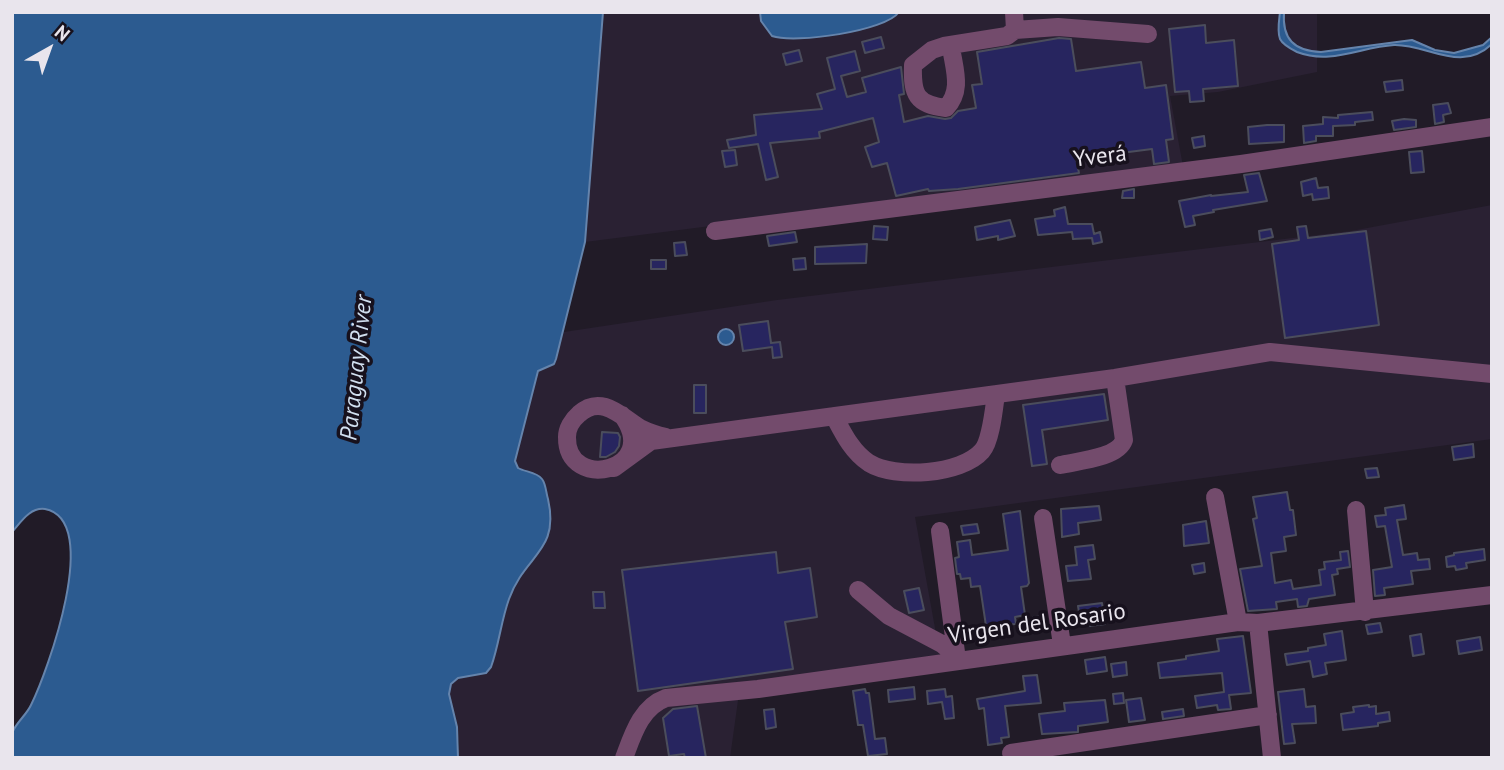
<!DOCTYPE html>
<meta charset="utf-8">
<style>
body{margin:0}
#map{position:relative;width:1504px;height:770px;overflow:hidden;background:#211b27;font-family:"PT Sans",sans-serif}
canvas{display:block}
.frame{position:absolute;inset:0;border:14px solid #e9e5ed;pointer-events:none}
.north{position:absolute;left:14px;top:14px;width:70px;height:70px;-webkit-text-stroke:5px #17111d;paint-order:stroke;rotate:40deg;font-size:19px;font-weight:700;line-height:28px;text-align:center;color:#e9e5ed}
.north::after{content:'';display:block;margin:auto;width:24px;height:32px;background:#e9e5ed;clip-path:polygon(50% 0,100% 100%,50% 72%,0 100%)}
</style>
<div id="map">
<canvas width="1504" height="770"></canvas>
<div class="frame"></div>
<div class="north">N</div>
</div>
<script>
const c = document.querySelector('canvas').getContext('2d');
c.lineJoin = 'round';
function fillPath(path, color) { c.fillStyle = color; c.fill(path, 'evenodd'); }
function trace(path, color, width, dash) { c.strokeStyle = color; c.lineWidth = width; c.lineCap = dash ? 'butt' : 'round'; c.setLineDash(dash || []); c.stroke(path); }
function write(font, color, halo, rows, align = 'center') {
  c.font = font + ' "PT Sans",sans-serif'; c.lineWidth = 7; c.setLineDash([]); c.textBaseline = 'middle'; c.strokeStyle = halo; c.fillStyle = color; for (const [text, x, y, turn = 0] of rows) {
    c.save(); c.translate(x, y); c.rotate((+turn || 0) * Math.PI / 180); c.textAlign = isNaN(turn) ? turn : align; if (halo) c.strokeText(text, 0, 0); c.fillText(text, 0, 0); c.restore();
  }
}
fillPath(new Path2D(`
 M603,12h714v60l-99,20 -48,4 13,70 -598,76z
 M1492,205v234l-577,78 25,139 -200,30 -10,72h-272l1,-15 -10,-49 2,-10 7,-6 16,-2 17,-9 18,-68 17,-33 20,-23 -7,-67 -21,-8 -3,-6 23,-91 16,-7 10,-32 213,-32 574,-69z`), '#2a2133');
const water = new Path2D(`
 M12,12h591l-18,230 -29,117 -2,5 -16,7 -23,90 3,7c7,4 19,4 24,11 4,5 4,14 6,20 12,53 -23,55 -39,100 -8,22 -10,46 -18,68l-5,6 -28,5 -7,6 -2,10 8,33 1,31h-446c0,-8 -2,-20 1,-27 4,-9 14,-17 18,-26 16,-32 72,-185 14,-196 -15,-2 -24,13 -33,23z
 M760,12h139c-13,19 -104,32 -127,24l-11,-15z
 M1280,12h4c-2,27 10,39 37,40l91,-12 23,10 19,3 29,-8 9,-8v7c-32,30 -64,0 -98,1 -34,2 -63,20 -97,7 -6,-3 -14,-7 -17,-13 -3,-8 -1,-18 0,-27z
 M718 337a8 8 0 1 1 16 0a8 8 0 1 1-16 0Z`);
fillPath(water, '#2c5b90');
trace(water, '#6584ac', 2);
const building = new Path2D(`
 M1205,25l1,18 28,-3 4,46 -35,3 1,12 -14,1 -1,-11 -14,1 -6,-63z
 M881,37l3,11 -19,5 -3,-11z
 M1059,38l12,1 5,32 65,-9 4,26 21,-3 7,54 -7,1 3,22 -15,2 -2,-15 -39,5 -1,-4 -36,8 3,15 -121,16 -29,2 -1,-2 -32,7 -9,-33 -15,4 -7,-20 14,-5 -6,-24 -54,14 1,6 -50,5 8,34 -12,3 -8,-36 -29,4 -2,-8 29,-5 -2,-20 68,-6 -5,-15 18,-5 -8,-31 28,-7 5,20 -19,5 6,21 19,-5 -4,-14 39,-11 3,27 -5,1 5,27 24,-6 17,3 6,-1 7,-7 18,-3 -4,-23 10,-1 -5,-32z
 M799,50l3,11 -16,4 -3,-11z
 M1402,80l1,10 -17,2 -2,-10z
 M1448,103l3,10 -8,2 1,7 -9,2 -2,-19z
 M1372,112l1,8 -18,2v3l-22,1v10h-17v5l-12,2 -1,-17 20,-2v-7l15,1v-3z
 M1404,119l12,1v7l-22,3 -2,-9z
 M1267,125h17v17l-35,2 -1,-17z
 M1204,136l1,10 -11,2 -2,-10z
 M735,150l2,15 -12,2 -3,-16z
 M1422,151l2,21 -13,1 -2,-21z
 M1259,173l8,28 -54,9 1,2 -21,4 2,9 -10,2 -6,-26 32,-6v1l37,-4 -4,-17z
 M1316,178l2,10 10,-1 1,11 -16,2 -1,-6 -9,2 -2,-14z
 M1134,189v9h-12l1,-7z
 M1065,207l3,17h24l2,10 6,-2 2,10 -9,2 -1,-6 -19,1 -1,-7 -34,3 -3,-16 20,-3 -1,-6z
 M1010,220l5,16 -17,4v-4l-21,4 -2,-13z
 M874,226l14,1 -1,13 -14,-1z
 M1306,226l2,12 58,-7 13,94 -94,13 -13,-94 27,-4 -2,-13z
 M1271,229l2,8 -13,3 -1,-9z
 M795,232l2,10 -28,4 -2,-10z
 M685,242l2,13 -12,1 -1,-13z
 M867,244l-1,19 -51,1v-17z
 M805,258l1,11 -12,1 -1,-11z
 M651,260h15v9h-15z
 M768,321l3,22 9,-1 2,15 -9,1 -1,-11 -29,4 -4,-26z
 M694,385h12v28h-12z
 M1104,394l4,26 -66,10 5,34 -15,2 -9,-61z
 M602,432l16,1 2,4 -1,9 -4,6 -9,5h-6z
 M1473,444l1,13 -20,3 -2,-13z
 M1377,468l2,9 -12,1 -2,-9z
 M1287,492l3,18h3l3,25 -12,2 2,14 -15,2 4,30 16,-3 2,9 28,-4 -2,-15 6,-1 -1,-7 17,-2 -1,-8 8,-1 2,16 -13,2 1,5 -6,1 3,20 -26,4 -2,7 -9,1 -1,-8 -21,3 1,7 -29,2 -8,-42 22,-3 -9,-47 4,-1 -4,-21z
 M1404,505l2,14 -9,1 6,35 14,-2 1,7 11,-1 1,10 -19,2 2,13 -29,4 1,7 -10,1 -2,-26 19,-3 -7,-41 -8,1 -2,-11 11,-1 -1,-7z
 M1099,506l2,14 -23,3 1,11 -17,3 -1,-28z
 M1020,511l9,72 -2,3 -6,1 4,28 -10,2 1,7 -14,1 2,12 -16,2 -8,-53 -9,1 -1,-9 -9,1 -1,-5h-3l-2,-16 4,-1 -2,-15 13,-2 2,15 36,-5 -5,-36z
 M1206,521l3,22 -25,3 -1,-21z
 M977,524l2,9 -16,2 -2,-9z
 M1093,545l2,14 -7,1 3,19 -23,2 -2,-15 11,-1 -2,-18z
 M1484,549l1,11 -19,3 1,5 -11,2 -1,-4 -8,1 -1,-10 8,-2v-2z
 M776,552l2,21 32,-5 7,49 -32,5 8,47 -155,22 -16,-121z
 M1204,563l1,9 -11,2 -2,-9z
 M919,588l5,22 -15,3 -5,-22z
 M593,592h11l1,16h-11z
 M1102,603l3,21 -15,2 -1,-3 -8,1 -3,-18z
 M1043,616l1,10 -9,1 -2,-10z
 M1380,623l2,9 -14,2 -2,-9z
 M1342,631l4,29 -21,3 2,11 -14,3 -3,-16 -23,4 -2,-11 23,-3v-3l18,-3 -2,-11z
 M1421,634l3,20 -11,2 -3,-20z
 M1243,636l8,57 -22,2 2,14 -13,1 -1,-5 -20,3 -2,-12 29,-4 -2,-19 -62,5 -2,-15 28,-4v-3l33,-5 -2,-12z
 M1480,637l2,13 -23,4 -2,-13z
 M1105,657l2,14 -20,3 -2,-14z
 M1126,662l1,13 -14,2 -2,-13z
 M1037,675l4,28 -36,3 4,31 -8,1 1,5 -14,2 -4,-37 -5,1 -2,-10 48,-8 -2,-15z
 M914,687l1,12 -26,3 -1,-12z
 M865,689l1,4h3l6,46 10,-1 2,16 -19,2 -5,-31h-5l-5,-34z
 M945,689l1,8 6,-1 2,22 -9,1 -3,-17 -14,2 -1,-13z
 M1304,689l2,18 9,-1 1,17 -24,1 3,19 -11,1 -6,-52z
 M1123,693l1,10 -10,1 -1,-10z
 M1141,698l4,22 -16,2 -3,-22z
 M1105,700l3,22 -30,4v6l-36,2 -3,-20 26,-3 -1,-8z
 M1369,705v2l7,-1v8l13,-2 1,9 -12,2v3l-35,4 -2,-16 13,-2 -1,-5z
 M697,706l9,52h-21l-1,-4 -15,2 -6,-38 10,-9z
 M774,709l2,18 -10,2 -2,-19z
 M1183,709l1,7 -21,3 -1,-7z`);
fillPath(building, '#27255f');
trace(building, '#4b4d5c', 2);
trace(new Path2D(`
 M1015,30l43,-3 90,7
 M951,47c3,22 12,43 -5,61 -30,-4 -34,-13 -33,-43l19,-15 12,-4 63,-10 8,-6 -1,-18
 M715,231l526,-67 251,-37
 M622,415c41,56 -56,78 -55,22 0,-8 5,-17 12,-23 22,-20 42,2 61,14 8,4 17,7 26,9
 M834,416c9,17 18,36 35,47 26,16 92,12 113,-12 9,-10 12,-43 14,-57
 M1060,465c18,-4 58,-7 64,-25l-9,-62
 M614,468l37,-27 464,-63 155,-26 222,22
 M1215,497l23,125
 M1356,510l9,102
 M1043,518l19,127
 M940,531l17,129
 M858,590l31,26 53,28 15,13
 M1258,623l14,135
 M1011,753l257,-38
 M624,758c9,-24 17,-51 42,-60l92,-9 480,-67 20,1 234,-28`), '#734b6c', 18);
write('23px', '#e9e5ed', '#17111d', [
 ["Yverá",1100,157,-7],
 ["Virgen del Rosario",1037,624,-8]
]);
write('italic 24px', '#d1dfef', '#17111d', [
 ["Paraguay River",357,368,-84]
]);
</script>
